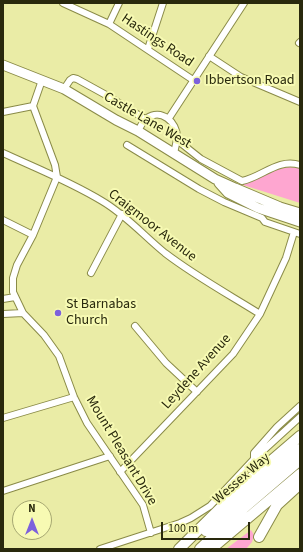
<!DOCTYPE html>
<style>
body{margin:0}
#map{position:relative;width:303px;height:552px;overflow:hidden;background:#eaeca6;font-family:"Source Sans 3",sans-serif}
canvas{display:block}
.frame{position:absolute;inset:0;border:4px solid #29290d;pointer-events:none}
.north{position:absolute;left:12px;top:500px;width:40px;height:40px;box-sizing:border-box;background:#f7fab3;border:1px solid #a5a671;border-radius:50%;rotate:0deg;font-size:11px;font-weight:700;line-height:16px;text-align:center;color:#29290d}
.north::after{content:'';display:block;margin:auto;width:14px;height:18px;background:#7d61dc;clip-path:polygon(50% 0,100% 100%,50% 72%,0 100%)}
.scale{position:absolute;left:161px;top:522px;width:89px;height:18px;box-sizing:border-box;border:2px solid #29290d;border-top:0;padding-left:5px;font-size:12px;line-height:14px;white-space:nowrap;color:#29290d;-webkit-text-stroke:3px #f7fab3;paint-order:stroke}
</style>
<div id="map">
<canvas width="303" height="552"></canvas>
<div class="frame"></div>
<div class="north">N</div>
<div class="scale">100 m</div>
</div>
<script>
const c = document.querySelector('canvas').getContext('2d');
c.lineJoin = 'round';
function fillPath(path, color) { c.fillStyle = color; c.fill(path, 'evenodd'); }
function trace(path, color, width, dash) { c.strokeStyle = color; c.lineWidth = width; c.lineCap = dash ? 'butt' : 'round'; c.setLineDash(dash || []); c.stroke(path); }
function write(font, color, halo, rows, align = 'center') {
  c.font = font + ' "Source Sans 3",sans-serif'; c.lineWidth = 4; c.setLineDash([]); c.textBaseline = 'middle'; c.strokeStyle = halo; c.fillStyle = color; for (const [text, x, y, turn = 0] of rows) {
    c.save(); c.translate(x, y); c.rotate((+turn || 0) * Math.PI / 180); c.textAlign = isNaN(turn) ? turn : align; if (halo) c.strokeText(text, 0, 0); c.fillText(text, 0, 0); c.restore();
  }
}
fillPath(new Path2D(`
 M289,167l11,1v35l-57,-18c3,-3 5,-2 9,-4 14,-6 22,-12 37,-14z
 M251,530l3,5 -2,7 -6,7h-20z`), '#fea6d0');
const minor = new Path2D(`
 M63,3l46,21 84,56
 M109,24l10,-21
 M299,43l1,-1
 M148,49l15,-46
 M209,56l32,21 59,25
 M42,80l-9,26 22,59 2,12 -24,58 -16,30 -4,13v14l10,21 21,22 15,21 15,41 13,26 56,82 8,28
 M64,89l6,-9 3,-2 4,1 29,16 39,24
 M3,112l30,-6
 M169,118l75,-115
 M138,131c3,-5 5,-11 9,-13 14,-10 30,4 30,19 0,5 -2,11 -3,16
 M177,140l24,19 41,22
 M127,145l72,44 25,13 38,16 3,4 35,12
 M3,153c33,15 68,29 99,48 24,14 42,35 63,52 30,23 63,41 95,61
 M242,181c20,-4 36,-23 58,-16
 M3,220l30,15
 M91,273l31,-59
 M3,299l12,-2
 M3,314l20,-1
 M135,326l31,37 31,29
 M3,418l71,-21
 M254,459v-6l23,-26 23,-21
 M120,472l113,-118 27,-40 26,-56 8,-26
 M3,491l107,-35
 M100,549l80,-26 11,-5 19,-12 44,-47 46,-42`);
const primary = new Path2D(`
 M3,65l61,24 52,31 22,11 77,48 20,9 45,19 20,6
 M219,183l9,10 30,15 42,14`);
const trunk = new Path2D(`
 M206,531l42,-39 52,-43
 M259,537l18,-32 23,-21
 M179,549l72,-71 49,-42
 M200,549l44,-41 56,-48
 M211,549l89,-75`);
trace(minor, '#8a8b48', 8);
trace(primary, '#8a8b48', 11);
trace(trunk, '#8a8b48', 12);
trace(minor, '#fff', 6);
trace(primary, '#fff', 9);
trace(trunk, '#fff', 10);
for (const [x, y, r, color] of [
 [197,81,4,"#7d61dc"],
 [58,313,4,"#7d61dc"]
]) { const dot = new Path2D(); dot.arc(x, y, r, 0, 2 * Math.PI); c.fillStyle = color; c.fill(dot); trace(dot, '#f7fab3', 1.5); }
write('14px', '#29290d', '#f7fab3', [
 ["Hastings Road",157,41,34],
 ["Castle Lane West",147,121,30],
 ["Craigmoor Avenue",152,226,38],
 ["Leydene Avenue",197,372,-48],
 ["Mount Pleasant Drive",121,451,59],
 ["Wessex Way",242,479,-41]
]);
write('14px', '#29290d', '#f7fab3', [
 ["Ibbertson Road",205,81],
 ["St Barnabas",66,305],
 ["Church",66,321]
], 'left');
</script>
